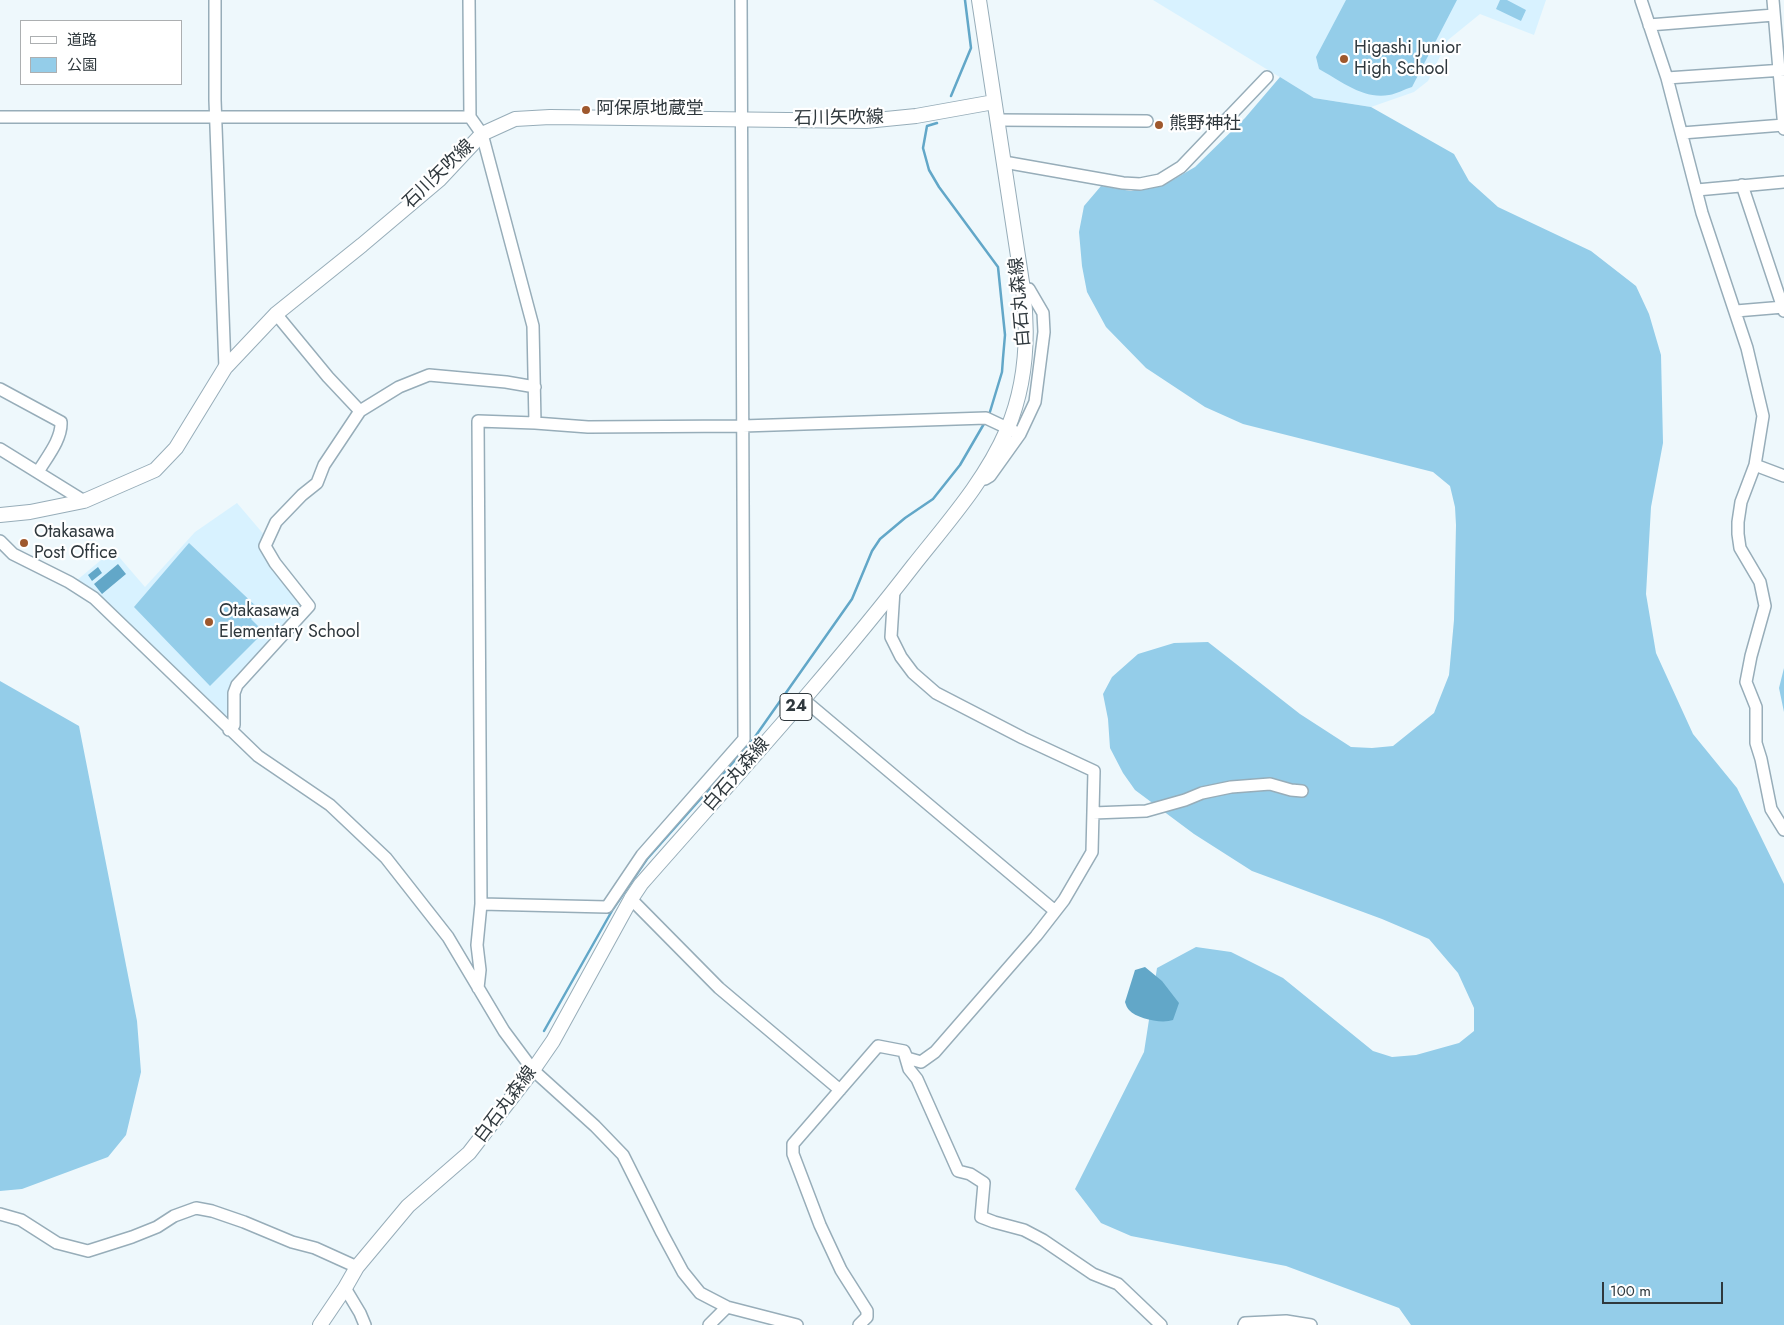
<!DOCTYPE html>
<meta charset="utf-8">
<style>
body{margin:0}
#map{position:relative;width:1784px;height:1325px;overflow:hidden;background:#eef8fc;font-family:Jost,"Noto Sans JP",sans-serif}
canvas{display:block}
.legend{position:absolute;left:20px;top:20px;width:162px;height:65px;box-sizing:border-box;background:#fff;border:1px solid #acafb1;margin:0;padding:6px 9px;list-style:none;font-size:15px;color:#2f383d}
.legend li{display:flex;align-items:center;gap:10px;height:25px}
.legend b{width:25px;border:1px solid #acafb1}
.scale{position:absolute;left:1602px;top:1282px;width:121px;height:22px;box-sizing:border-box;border:2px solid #2f383d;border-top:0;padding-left:6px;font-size:15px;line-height:18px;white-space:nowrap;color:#2f383d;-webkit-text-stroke:4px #fff;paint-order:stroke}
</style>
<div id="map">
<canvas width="1784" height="1325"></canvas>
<ul class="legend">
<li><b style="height:6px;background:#fff"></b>道路</li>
<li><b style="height:14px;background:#94cde9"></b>公園</li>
</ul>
<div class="scale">100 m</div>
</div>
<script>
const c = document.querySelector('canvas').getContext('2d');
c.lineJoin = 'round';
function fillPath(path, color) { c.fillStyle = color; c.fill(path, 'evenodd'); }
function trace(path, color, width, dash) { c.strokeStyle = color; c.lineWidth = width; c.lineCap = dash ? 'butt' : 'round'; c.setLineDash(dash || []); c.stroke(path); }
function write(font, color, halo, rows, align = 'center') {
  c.font = font + ' Jost,"Noto Sans JP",sans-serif'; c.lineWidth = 4.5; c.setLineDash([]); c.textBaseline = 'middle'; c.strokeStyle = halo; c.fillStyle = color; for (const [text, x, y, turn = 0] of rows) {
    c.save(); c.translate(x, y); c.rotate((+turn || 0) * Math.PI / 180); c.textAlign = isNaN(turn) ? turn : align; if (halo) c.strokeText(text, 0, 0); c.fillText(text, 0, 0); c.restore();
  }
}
fillPath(new Path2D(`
 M1153,0h393l-12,35 -54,-21 -32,26 -20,41 -14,11 -43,15 -57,-9z
 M237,503l29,34 39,68 -74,83 1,32 -4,3 -117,-118 -18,-15 -17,-9 37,-31 32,37 50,-55z`), '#d8f2ff');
fillPath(new Path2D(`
 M1346,0h111l-45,87c-8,2 -15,7 -23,8 -25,5 -50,-15 -70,-26l-3,-12z
 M1500,0h7l19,10 -5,11 -25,-12z
 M1280,77l34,21 57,9 83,47 15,27 29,26 93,44 45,35 13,28 12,41 2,88 -12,64 -5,87 10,59 37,81 44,54 47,96v441h-373l-12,-17 -113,-42 -155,-30 -30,-13 -26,-34 69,-137 13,-84 39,-21 35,5 52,26 90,73 19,6 24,-2 43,-12 15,-12v-23l-16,-35 -29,-34 -47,-20 -130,-48 -58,-37 -59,-44 -12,-17 -13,-25 -2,-29 -5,-25 9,-17 26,-23 36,-11 34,-1 92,72 51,33 21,1 21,-2 41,-33 15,-38 5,-55 2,-95 -1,-18 -5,-21 -17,-14 -190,-48 -38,-17 -59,-39 -40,-41 -19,-35 -5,-26 -3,-34 5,-26 17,-20 30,5 40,-10 24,-14 50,-49z
 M189,543l70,66 -8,10 13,13 -54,54 -76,-79z
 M1784,668v44l-5,-24z
 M0,681l79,45 58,295 4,51 -15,63 -18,22 -86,32 -22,2z`), '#94cde9');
fillPath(new Path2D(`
 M118,564l8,10 -24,20 -8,-10z
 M98,567l4,6 -10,8 -4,-6z
 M1145,967l17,14 17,22 -6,17c-11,4 -36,-1 -44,-10 -2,-2 -3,-5 -4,-8l10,-32z`), '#62a7c8');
trace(new Path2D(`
 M951,96l20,-48 -6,-48
 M937,123l-10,3 -4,22 6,22 10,17 59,80 7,68 -2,23 -1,14 -13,43
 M544,1031l69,-122 34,-50 105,-118 100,-142 20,-48 8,-12 25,-21 28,-19 27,-34 25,-43`), '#62a7c8', 2.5);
const minor = new Path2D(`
 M215,0v100l10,268
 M469,0l1,117 12,17 51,192 2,97
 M1641,0l26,78 35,135 45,135 16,68 -8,49 -14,37 -3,20v12l2,14 20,34 5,24 -14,50 -5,26 10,25v36l5,16 10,50 13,21
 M1773,0l11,129
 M1649,25l125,-10
 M1667,78l117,-8
 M0,117h470
 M997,120l150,1
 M1682,133l102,-8
 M1004,162l119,21 17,1 20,-4 21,-13 86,-90
 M1742,185l42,126
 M1697,190l87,-8
 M1736,311l48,-4
 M276,314l52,63 32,34
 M0,389l61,33c1,17 -14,35 -23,50
 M0,449l84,52
 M1755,465l29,11
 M985,479l5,-3 30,-42 15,-32 9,-70 -1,-19 -14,-24h-6
 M0,541l13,13 56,28 25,16 164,158 72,49 56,53 62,79 56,94 29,39 62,56 28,29 39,78 21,39 17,21 27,14 70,18
 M894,590l-3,47 10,20 12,16 23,20 87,45 71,33 -2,81 -28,48 -28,36 -101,116 -14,10 -14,-4 -3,-7
 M803,699l252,212
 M229,730l5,-5v-32l3,-8 72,-79 -34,-43 -10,-17 11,-24 26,-27 15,-12 7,-18 36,-54 39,-24 30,-12 77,7 29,5
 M1093,813l53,-2 39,-11 17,-7 29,-6 39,-3 21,6 11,1
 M631,899l88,89 121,102
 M481,904l126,3 35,-52 102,-116 -3,-739
 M478,988l2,-18 -3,-25 4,-41 -3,-483 57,2 53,4 155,-1 243,-8 34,16
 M904,1052l5,17 8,10 41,92 12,3 14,9 -3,34 13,5 30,8 19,10 50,34 25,10 43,41
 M0,1214l21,6 36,23 31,8 44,-14 25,-10 17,-11 22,-8 16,3 32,11 48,20 23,6 42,19
 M345,1288l15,25 5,12
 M709,1325l18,-18
 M859,1325l8,-8v-6l-26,-41 -21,-45 -27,-71v-10l85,-98 26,5
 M1244,1325l1,-2 41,-2 25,4`);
const major = new Path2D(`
 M0,515l30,-3 54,-11 71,-31 21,-22 49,-80 51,-54 86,-69 77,-65 43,-46 33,-15 35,-2 316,4 50,-5 78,-14
 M320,1325l25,-37 12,-21 51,-61 61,-53 64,-83 20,-29 78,-142 10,-15c92,-105 187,-208 272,-318 34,-43 72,-85 94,-136 19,-45 22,-93 16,-141l-44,-289`);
trace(minor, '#97adb9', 14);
trace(major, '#97adb9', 16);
trace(minor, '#fff', 11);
trace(major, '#fff', 14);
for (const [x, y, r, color] of [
 [1344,59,5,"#9e582d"],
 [586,110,5,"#9e582d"],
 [1159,125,5,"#9e582d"],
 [24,543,5,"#9e582d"],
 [209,622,5,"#9e582d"]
]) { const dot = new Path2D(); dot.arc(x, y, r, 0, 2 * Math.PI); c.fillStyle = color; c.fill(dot); trace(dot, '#fff', 2); }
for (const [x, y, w] of [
 [796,707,32]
]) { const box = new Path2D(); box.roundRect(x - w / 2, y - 13.5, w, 27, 4); c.fillStyle = '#fff'; c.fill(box); trace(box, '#2f383d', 1); }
write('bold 16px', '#2f383d', null, [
 ["24",796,707]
]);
write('18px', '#2f383d', '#fff', [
 ["Higashi Junior",1354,49],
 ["High School",1354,70],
 ["阿保原地蔵堂",596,110],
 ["熊野神社",1169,125],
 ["Otakasawa",34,533],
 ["Post Office",34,554],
 ["Otakasawa",219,612],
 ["Elementary School",219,633]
], 'left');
write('18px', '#2f383d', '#fff', [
 ["石川矢吹線",839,119,-1],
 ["石川矢吹線",439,175,-44],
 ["白石丸森線",1021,302,-95],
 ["白石丸森線",737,775,-49],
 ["白石丸森線",506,1105,-53]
]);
</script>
